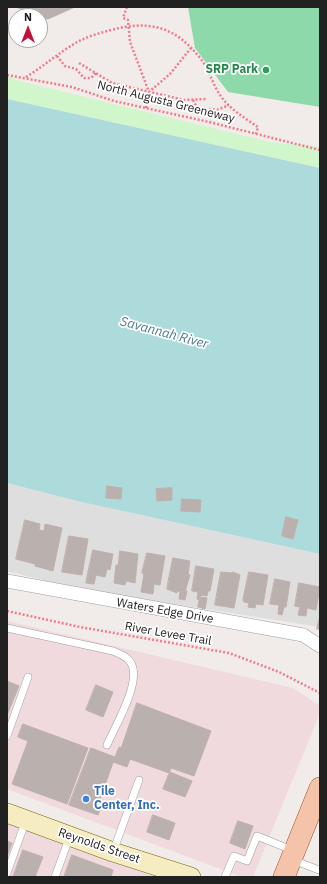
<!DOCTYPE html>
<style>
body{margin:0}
#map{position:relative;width:327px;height:884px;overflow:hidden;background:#f1ece9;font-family:"IBM Plex Sans",sans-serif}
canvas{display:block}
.frame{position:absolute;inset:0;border:8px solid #212121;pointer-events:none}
.north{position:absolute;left:8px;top:8px;width:40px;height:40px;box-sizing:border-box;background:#fff;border:1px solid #a6a6a6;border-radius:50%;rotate:0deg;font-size:11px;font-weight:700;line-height:16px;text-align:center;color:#212121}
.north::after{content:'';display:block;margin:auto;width:14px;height:18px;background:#c2113a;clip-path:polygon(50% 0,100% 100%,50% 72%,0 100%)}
</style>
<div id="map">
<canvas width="327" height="884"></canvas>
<div class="frame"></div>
<div class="north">N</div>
</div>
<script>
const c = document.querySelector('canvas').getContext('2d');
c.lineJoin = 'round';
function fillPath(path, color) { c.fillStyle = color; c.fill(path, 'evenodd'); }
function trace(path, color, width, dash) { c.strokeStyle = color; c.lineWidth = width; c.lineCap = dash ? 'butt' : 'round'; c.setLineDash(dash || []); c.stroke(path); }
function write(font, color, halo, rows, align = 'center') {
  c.font = font + ' "IBM Plex Sans",sans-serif'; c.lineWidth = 3.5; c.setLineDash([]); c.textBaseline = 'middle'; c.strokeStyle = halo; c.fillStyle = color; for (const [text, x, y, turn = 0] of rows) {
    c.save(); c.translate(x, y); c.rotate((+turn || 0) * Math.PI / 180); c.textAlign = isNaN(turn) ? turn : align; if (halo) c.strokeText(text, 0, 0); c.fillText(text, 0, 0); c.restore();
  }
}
fillPath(new Path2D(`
 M7,483l70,18 243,53v73l-242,-38 -71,-18z`), '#dfdedf');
fillPath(new Path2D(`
 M7,621l286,67 27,18v7l-67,164h-11l-235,-88z
 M7,823l148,54h-148z`), '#f0dade');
fillPath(new Path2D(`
 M7,75l12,6 251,61 50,5v21l-313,-69z`), '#d1f6cb');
fillPath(new Path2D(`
 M188,7h132v100l-92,-15 -33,-44z`), '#8ed9aa');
fillPath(new Path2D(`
 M7,99l313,69v386l-243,-53 -70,-18z`), '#addada');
const building = new Path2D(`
 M16,7h59l-27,12z
 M107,486l15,2 -1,11 -15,-1z
 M172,488v12l-15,1 -1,-12z
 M182,499l19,1 -1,12 -19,-1z
 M286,517l12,3 -5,19 -11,-3z
 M25,520l15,4 -1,6 5,1 1,-7 17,4 -9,43 -18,-5v-2l-19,-5z
 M69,536l19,3 -6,36 -20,-3z
 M93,550l20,4 -3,16 -3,-1 -2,8 -9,-2 -2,9 -8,-1z
 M120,551l18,3 -3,29 -9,-2 -1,4 -11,-2 2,-18h2z
 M147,553l18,3 -5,29 -6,-1 -1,10 -12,-2 3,-18 -2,-1z
 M173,558l17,3 -2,13 2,1 -5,17 -8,-1v2l-10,-4z
 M196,566l18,3 -4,22h-2l-1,5 -6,-1 -1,5 -3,-1 1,-7 -6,-1z
 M221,572l10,1 2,-1 7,3 -6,33 -19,-3z
 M249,572l19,3 -5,30 -7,-1 -1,4 -7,-1 1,-4 -5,-1 -1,-2z
 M275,579l15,3 -4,25h-2l-2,8 -4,-1 1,-9 -9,-1z
 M299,583l21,4 -4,23 -9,-2 -1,8 -8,-1 2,-8 -5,-1z
 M185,591h2l-2,9 -6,-1 1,-7h5z
 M200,597l7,1 -2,11 -7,-2z
 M320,616v13h-3z
 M7,681l12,5 -11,27h-1z
 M96,685l17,7 -10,25 -17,-7z
 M137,703l74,28 -17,45 -23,-8 -2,5 -39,-14 -3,8 -14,-5 6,-15 2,1z
 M23,724l65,24 -21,56 -55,-20 16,-43 -10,-4z
 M91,748l24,9 -17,48 3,1 -3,9 -29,-10z
 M170,772l22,9 -7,16 -22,-8z
 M153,815l22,8 -6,17 -22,-8z
 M238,821l15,5 -8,23 -15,-6z
 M7,841l5,2 -5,13z
 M23,850l20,7 -8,20h-22z
 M72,855l41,15 -2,7h-47z`);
fillPath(building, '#bab1ae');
trace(building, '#c1b0ac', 1);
const lane = new Path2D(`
 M7,628l106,23c7,3 14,5 18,12 11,19 -16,63 -24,82
 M7,736l21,-59
 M113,852l26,-72
 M293,860l26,10
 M7,873l19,-53
 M55,877l15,-41
 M225,877l9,-21 13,5 10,-25 35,14`);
const street = new Path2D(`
 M7,581l296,54 17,11`);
const secondary = new Path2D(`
 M7,813l106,39 78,25`);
const primary = new Path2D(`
 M284,877l36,-89`);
trace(lane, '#9e9e9e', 8);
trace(street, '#9e9e9e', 14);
trace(secondary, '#72660e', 20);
trace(primary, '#92460c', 22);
trace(new Path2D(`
 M127,7l-4,11 5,2 2,22 19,50 21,-18 21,-26
 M57,56l8,10 11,3 8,9h7l5,-5
 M79,63l33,20 72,17 23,-1
 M7,75l65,12 42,14 95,21 111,28
 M26,77c18,-11 35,-26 53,-36 10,-5 21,-8 32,-11 38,-10 64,-4 89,28 8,10 11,21 17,32 8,16 26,27 41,37l-2,7
 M193,100l3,6c6,3 14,3 21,4l12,-5
 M146,108l3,-16
 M7,611l73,16 149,26 50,19 41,21`), '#ef7b8b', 2.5, [2, 2]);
trace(lane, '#fff', 7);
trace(street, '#fff', 13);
trace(secondary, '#f5ecc2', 19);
trace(primary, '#f5c3aa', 21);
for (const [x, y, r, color] of [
 [266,70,4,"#2e9e5b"],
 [86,799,4,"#3f7fe0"]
]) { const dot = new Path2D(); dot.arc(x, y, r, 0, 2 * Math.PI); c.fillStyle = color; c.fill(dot); trace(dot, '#fff', 1.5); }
write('bold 12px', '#27864d', '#fff', [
 ["SRP Park",258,70]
], 'right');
write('12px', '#212121', '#fff', [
 ["North Augusta Greeneway",166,102,14],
 ["Waters Edge Drive",165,611,10],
 ["River Levee Trail",168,634,10],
 ["Reynolds Street",99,846,19]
]);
write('bold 12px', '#366cbe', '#fff', [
 ["Tile",94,792],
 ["Center, Inc.",94,806]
], 'left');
write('italic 13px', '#477a8b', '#fff', [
 ["Savannah River",164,333,15]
]);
</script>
